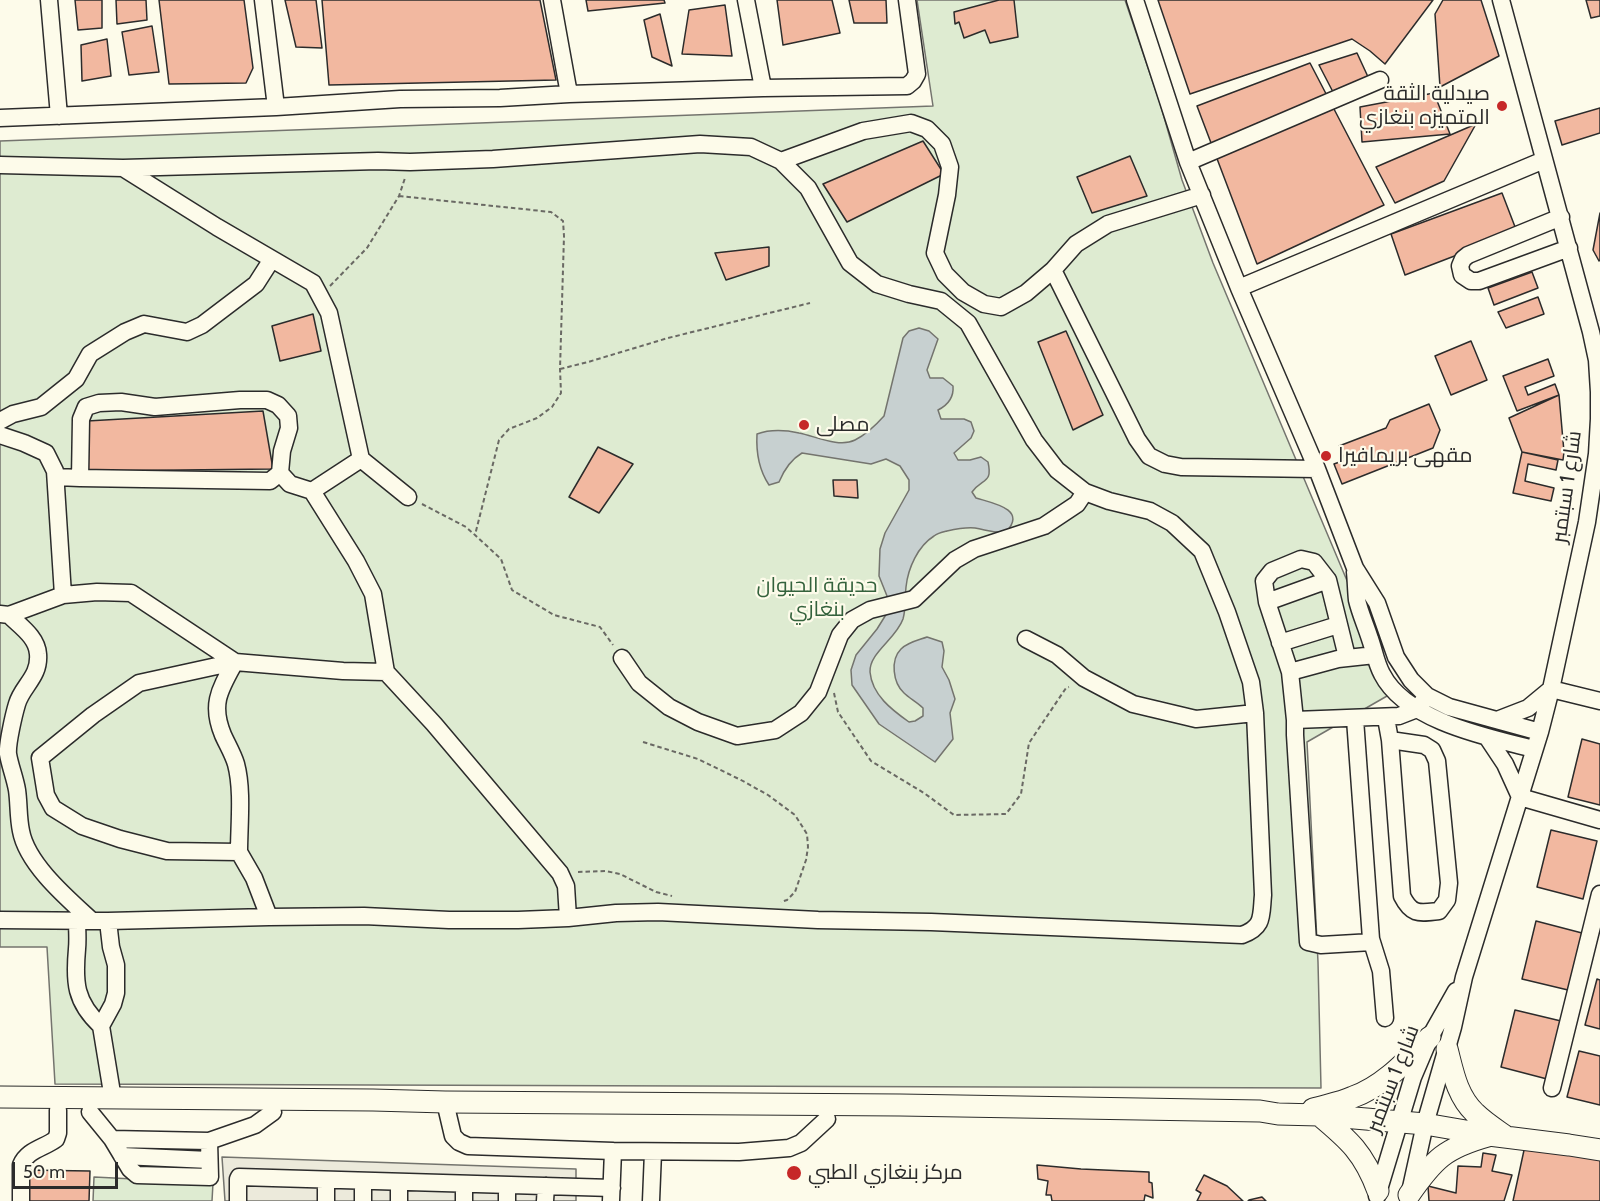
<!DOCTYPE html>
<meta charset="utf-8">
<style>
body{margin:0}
#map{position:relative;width:1600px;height:1201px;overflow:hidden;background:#fdfbea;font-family:Cabin,sans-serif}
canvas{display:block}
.scale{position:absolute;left:12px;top:1162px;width:106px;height:27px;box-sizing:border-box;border:3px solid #2b2b2b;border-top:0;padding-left:8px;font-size:18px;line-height:21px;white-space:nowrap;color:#2b2b2b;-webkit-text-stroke:4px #fdfbea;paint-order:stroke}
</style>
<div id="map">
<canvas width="1600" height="1201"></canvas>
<div class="scale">50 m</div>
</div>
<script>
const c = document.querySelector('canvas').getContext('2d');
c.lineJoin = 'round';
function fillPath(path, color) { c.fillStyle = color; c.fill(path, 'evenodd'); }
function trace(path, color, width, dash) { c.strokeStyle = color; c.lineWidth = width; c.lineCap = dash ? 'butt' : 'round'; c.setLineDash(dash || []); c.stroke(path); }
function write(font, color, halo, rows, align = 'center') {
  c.font = font + ' Cabin,Cairo,sans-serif'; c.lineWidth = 4.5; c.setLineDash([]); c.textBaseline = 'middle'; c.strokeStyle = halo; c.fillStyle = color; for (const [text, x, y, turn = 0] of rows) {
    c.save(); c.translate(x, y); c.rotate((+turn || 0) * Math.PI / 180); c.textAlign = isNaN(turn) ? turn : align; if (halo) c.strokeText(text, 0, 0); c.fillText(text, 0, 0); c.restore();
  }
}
const green = new Path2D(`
 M917,0h208l35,103 22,77 31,83 181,429 -87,50 11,220 3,126 -1266,-4 -8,-137h-47v-806l933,-35z
 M94,1177l119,6 -1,18h-119z`);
fillPath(green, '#deebd1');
trace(green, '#74746e', 1.5);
const parking = new Path2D(`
 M222,1157l354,12v32h-351z`);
fillPath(parking, '#eceadb');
trace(parking, '#74746e', 1.5);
const water = new Path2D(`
 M919,328l10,3 9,8 -11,31 3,8h13l10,8c1,12 -5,19 -15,24l3,9h23l7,3 3,9 -3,7 -17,15 4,7h12l11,-3 7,5c5,22 -6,16 -16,30l4,6c16,5 52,11 30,34 -13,1 -19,-2 -31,-4 -10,-1 -19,1 -28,3 -4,1 -9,2 -13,5 -16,10 -26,32 -28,51 -1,10 0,22 -3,32 -7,20 -34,34 -33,53 2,23 22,38 39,50l6,-1 8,-5v-8c-6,-6 -14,-10 -19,-15 -11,-10 -14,-33 -3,-44 7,-7 18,-9 26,-12l15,5 2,9 -2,16 7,13 6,19 -5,14 3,26 -18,23 -56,-38 -27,-39 -1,-15 5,-15 21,-26 10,-16v-17l-8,-20 1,-27 5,-16 24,-43v-10l-9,-14 -14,-7 -15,5 -69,-11c-12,7 -18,17 -23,29l-10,3c-10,-15 -13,-33 -12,-51 14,-5 28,-4 42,-1 16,3 40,15 56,7 10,-5 21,-15 29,-24l19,-78 6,-7z`);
fillPath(water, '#c7d0d0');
trace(water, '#74746e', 1.5);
const building = new Path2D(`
 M75,0h27v28l-24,2z
 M116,0h30l1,20 -30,4z
 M159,0h85l9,68 -7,15 -77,1z
 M285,0h31l6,48 -26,-1z
 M322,0h218l16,80 -227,5z
 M586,0h78l1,3 -77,8z
 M777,0h55l8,33 -57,12z
 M849,0h37l1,23h-33z
 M999,0h15l4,37 -28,6 -5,-13 -21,8 -5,-16 -4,2 -1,-12z
 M1158,0h275l-48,64 -15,-13 -18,-12 -162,55z
 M1443,0h38l18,56 -59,31 -5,-73z
 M1586,0h14v16l-9,2z
 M725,5l7,51 -50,-2 7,-44z
 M660,14l12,52 -20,-9 -8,-37z
 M152,26l7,46 -30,3 -7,-43z
 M107,39l4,37 -29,5 -1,-36z
 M1357,53l12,26 -36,13 -14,-27z
 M1310,63l74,142 -127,59 -60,-158z
 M1434,93l16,41 -88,8 -2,-35z
 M1600,108v25l-38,12 -7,-24z
 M1476,124l-32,57 -49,22 -19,-36z
 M923,141l21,33 -97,48 -24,-38z
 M1130,156l17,40 -55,17 -15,-36z
 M1502,193l15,39 -112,43 -14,-41z
 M1600,213v47l-1,1 -6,-11z
 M769,247v19l-43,14 -11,-27z
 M1532,272l6,16 -44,17 -6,-17z
 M1538,297l6,17 -38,14 -8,-16z
 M313,314l8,37 -41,10 -8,-35z
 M1066,331l37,84 -30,15 -35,-88z
 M1471,341l16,39 -36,15 -16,-39z
 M1548,359l6,17 -29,11 3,8 27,-11 4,11 -42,16 -14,-35z
 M1559,395l5,57 -1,8 -41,-8 -13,-34z
 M1429,404l11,26 -7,18 -91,36 -8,-20 11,-4 -6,-14 47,-18 4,-8z
 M263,411l10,58 -185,2 -1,-50z
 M598,447l35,17 -34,49 -30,-16z
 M1522,452l36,8 -2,10 -28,-6 -3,17 29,7 -3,13 -38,-8z
 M833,480h24l1,18 -24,-2z
 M1582,739l18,5v61l-32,-8z
 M1551,830l46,11 -14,58 -46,-12z
 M1536,921l46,12 -14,57 -46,-11z
 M1597,979l3,1v49l-15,-4z
 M1515,1010l46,11 -14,58 -46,-12z
 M1579,1051l21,5v49l-33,-8z
 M1526,1141l74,16v44h-87z
 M1483,1153l13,2 -4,16 20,4 -8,26h-75l-1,-15 28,7 2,-27 23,1z
 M1037,1165l44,4 68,3v10l3,1 1,15 -8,-3 -1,6h-92l-1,-6h-5l2,-14 -10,-2z
 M24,1170l66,1 -1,30h-63z
 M1204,1175l23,11 16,15h-46l4,-8 -5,-3z
 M1262,1197l4,4h-18l1,-1z`);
fillPath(building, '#f2b8a0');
trace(building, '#2b2b2b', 1.5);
const minor = new Path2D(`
 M49,0l10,116
 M263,0l13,107
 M552,0l17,94
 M746,0l17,88
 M1135,0l53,162 51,126 78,181 38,99 22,35 19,54 15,23 16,16 22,11 91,25
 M0,118l276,-11 124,-8 100,-1 69,-4 194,-6 144,-2 6,-5 4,-7 -10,-74
 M781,161l82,-30 48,-8 16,6 15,15 8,23 -3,28 -12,58 10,21 18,18 21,12 17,3 25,-14 27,-23 23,-26 32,-20 94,-29
 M1188,162l192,-82
 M0,165l123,3 255,-7 32,1 83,-3 207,-15 51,3 30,14 27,27 42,75 27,21 32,10 32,7 27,22 66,117 23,30 28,22 24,9 41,10 22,12 30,28 25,61 24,70 4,31 8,182c-2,21 1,32 -21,40l-311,-13 -113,-2 -160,-8 -42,1 -48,5 -50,2h-69l-85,-4 -95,1 -161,4 -108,-1
 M123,168l94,59 96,56 16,30 32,146 47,38
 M1561,217l-93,38 -5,4 -3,7 2,9 9,6h8l90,-33
 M1053,270l84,169 12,17 16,8 16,3 136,2
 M1239,288l305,-128
 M0,421l13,-7 28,-7 35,-28 14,-25 35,-22 19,-8 43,8 15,-7 54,-41 16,-25
 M0,435l24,8 22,10 9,18 8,124 -54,20 -9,-1
 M280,473l10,11 22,7
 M56,477l24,1 190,3 10,-8 2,-22 7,-23 -1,-12 -10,-11 -11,-5h-27l-85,7 -34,-5 -22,1 -13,4 -5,12 -1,59
 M1355,572c1,9 1,19 2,28 3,13 9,26 13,39 4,11 6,24 12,35 24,47 105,63 152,75
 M63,595l34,-3 34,1 104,69c-15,27 -25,42 -12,73 4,9 10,19 13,29 7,26 3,61 3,88l-72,-1 -47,-12 -38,-13 -29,-18 -7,-13 -6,-37 53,-43 46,-32 96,-21 108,9 43,1 -13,-78 -17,-33 -44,-70 49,-32
 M1267,602l61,-22
 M9,615c11,11 28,22 29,39 2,23 -16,32 -21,50 -3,10 -10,40 -9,50 2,12 7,24 9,36 2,13 1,27 4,41 6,33 46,67 70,89
 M1026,639l31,16 27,23 49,26 63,15 59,-6
 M1280,643l58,-18
 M622,658l17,25 30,24 29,15 39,14 38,-6 26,-17 17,-21 22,-57 12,-15 18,-10 44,-11 41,-39 19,-11 70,-23 33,-22 8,-12
 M386,672l48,52 126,149 6,13 2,32
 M1290,672l48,-13 37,-4
 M1386,718l4,22 12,156c10,20 18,17 37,15l8,-11 2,-17 -12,-122 -5,-11 -8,-5 -34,-5
 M1355,719l16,220 10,32 4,47
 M1295,720l-5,-48 -23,-70 -3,-21 8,-10 29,-12 13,3 14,18 19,77
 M1497,720l31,-12 23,-19 49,12
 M1487,737l18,27 15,33 80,23
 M239,852l15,26 15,39
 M77,920c0,9 1,19 0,29 -3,33 -2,53 24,77
 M108,921l3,26 5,18v28l-3,11 -12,22 12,73
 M1372,942l-51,3 -13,-3 -13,-207v-15l104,-4 18,-7 10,-13
 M1552,1088l48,-194
 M445,1102l8,34 6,6 9,4 145,5 126,1 50,-4 12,-5 26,-24
 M90,1112l22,27 97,2 46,-16 18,-13
 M112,1139l18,30 7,6 73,2 -1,-36
 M122,1156l87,4
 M1410,1192l15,-68 28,-97 11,-50 76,-245 11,-43 36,-167 10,-68 2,-35v-27l-2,-32 -6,-28 -90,-332
 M1377,1196l36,-119 17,-40 26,-46
 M21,1201v-36c6,-15 23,-17 35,-26l2,-6v-23
 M238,1201v-22l1,-2 373,11
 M326,1201v-21
 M363,1201v-20
 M399,1201v-19
 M464,1201v-17
 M507,1201v-16
 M545,1201l1,-15
 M611,1201l2,-50
 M651,1201l2,-49`);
const major = new Path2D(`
 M1447,1049c6,23 10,47 28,64 9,9 20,16 30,23
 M0,1097l373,3 72,2 455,3 360,6 18,3 41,1 106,9 64,11 80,10 31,5
 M1313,1109c13,-4 27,-6 40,-12 31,-11 54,-37 77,-60
 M1319,1115c30,25 45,38 59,76
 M1409,1195c25,-36 36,-47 79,-59`);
trace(minor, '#2b2b2b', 19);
trace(major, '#2b2b2b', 23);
trace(new Path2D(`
 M399,196l152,16 12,9 1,15 -4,133 1,24 -9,14 -15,11 -28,11 -10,11 -24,95
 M330,286l37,-38 32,-52 6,-18
 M560,369l28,-7 80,-24 142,-35
 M422,504l44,23 9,8 26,24 11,31 42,25 46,12 13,18
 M834,693l4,19 33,49 53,32 30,22 52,-1 15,-20 8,-51 37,-55 3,-1
 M643,742l55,17 43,21 27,15 27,20 12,19 1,13 -2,13 -11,32 -8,8 -6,2
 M578,872l28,-1 14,3 36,18 16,4`), '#6a6964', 2, [4.5, 3]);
trace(minor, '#fdfbea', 16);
trace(major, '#fdfbea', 21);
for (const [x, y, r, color] of [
 [1502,106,6,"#c62828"],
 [804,425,6,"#c62828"],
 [1326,456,6,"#c62828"],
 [794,1173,8,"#c62828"]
]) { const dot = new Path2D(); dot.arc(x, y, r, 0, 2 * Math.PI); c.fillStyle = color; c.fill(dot); trace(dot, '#fdfbea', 2); }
write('21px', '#2b2b2b', '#fdfbea', [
 ["صيدلية الثقة",1490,94,"right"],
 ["المتميزه بنغازي",1490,118,"right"],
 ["مصلى",816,425],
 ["مقهى بريمافيرا",1338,456],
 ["مركز بنغازي الطبي",808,1173]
], 'left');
write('21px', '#2b2b2b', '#fdfbea', [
 ["شارع 1 سبتمبر",1567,487,-82],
 ["شارع 1 سبتمبر",1393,1079,-69]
]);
write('21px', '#34623c', '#fdfbea', [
 ["حديقة الحيوان",817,586],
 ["بنغازي",817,610]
]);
</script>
